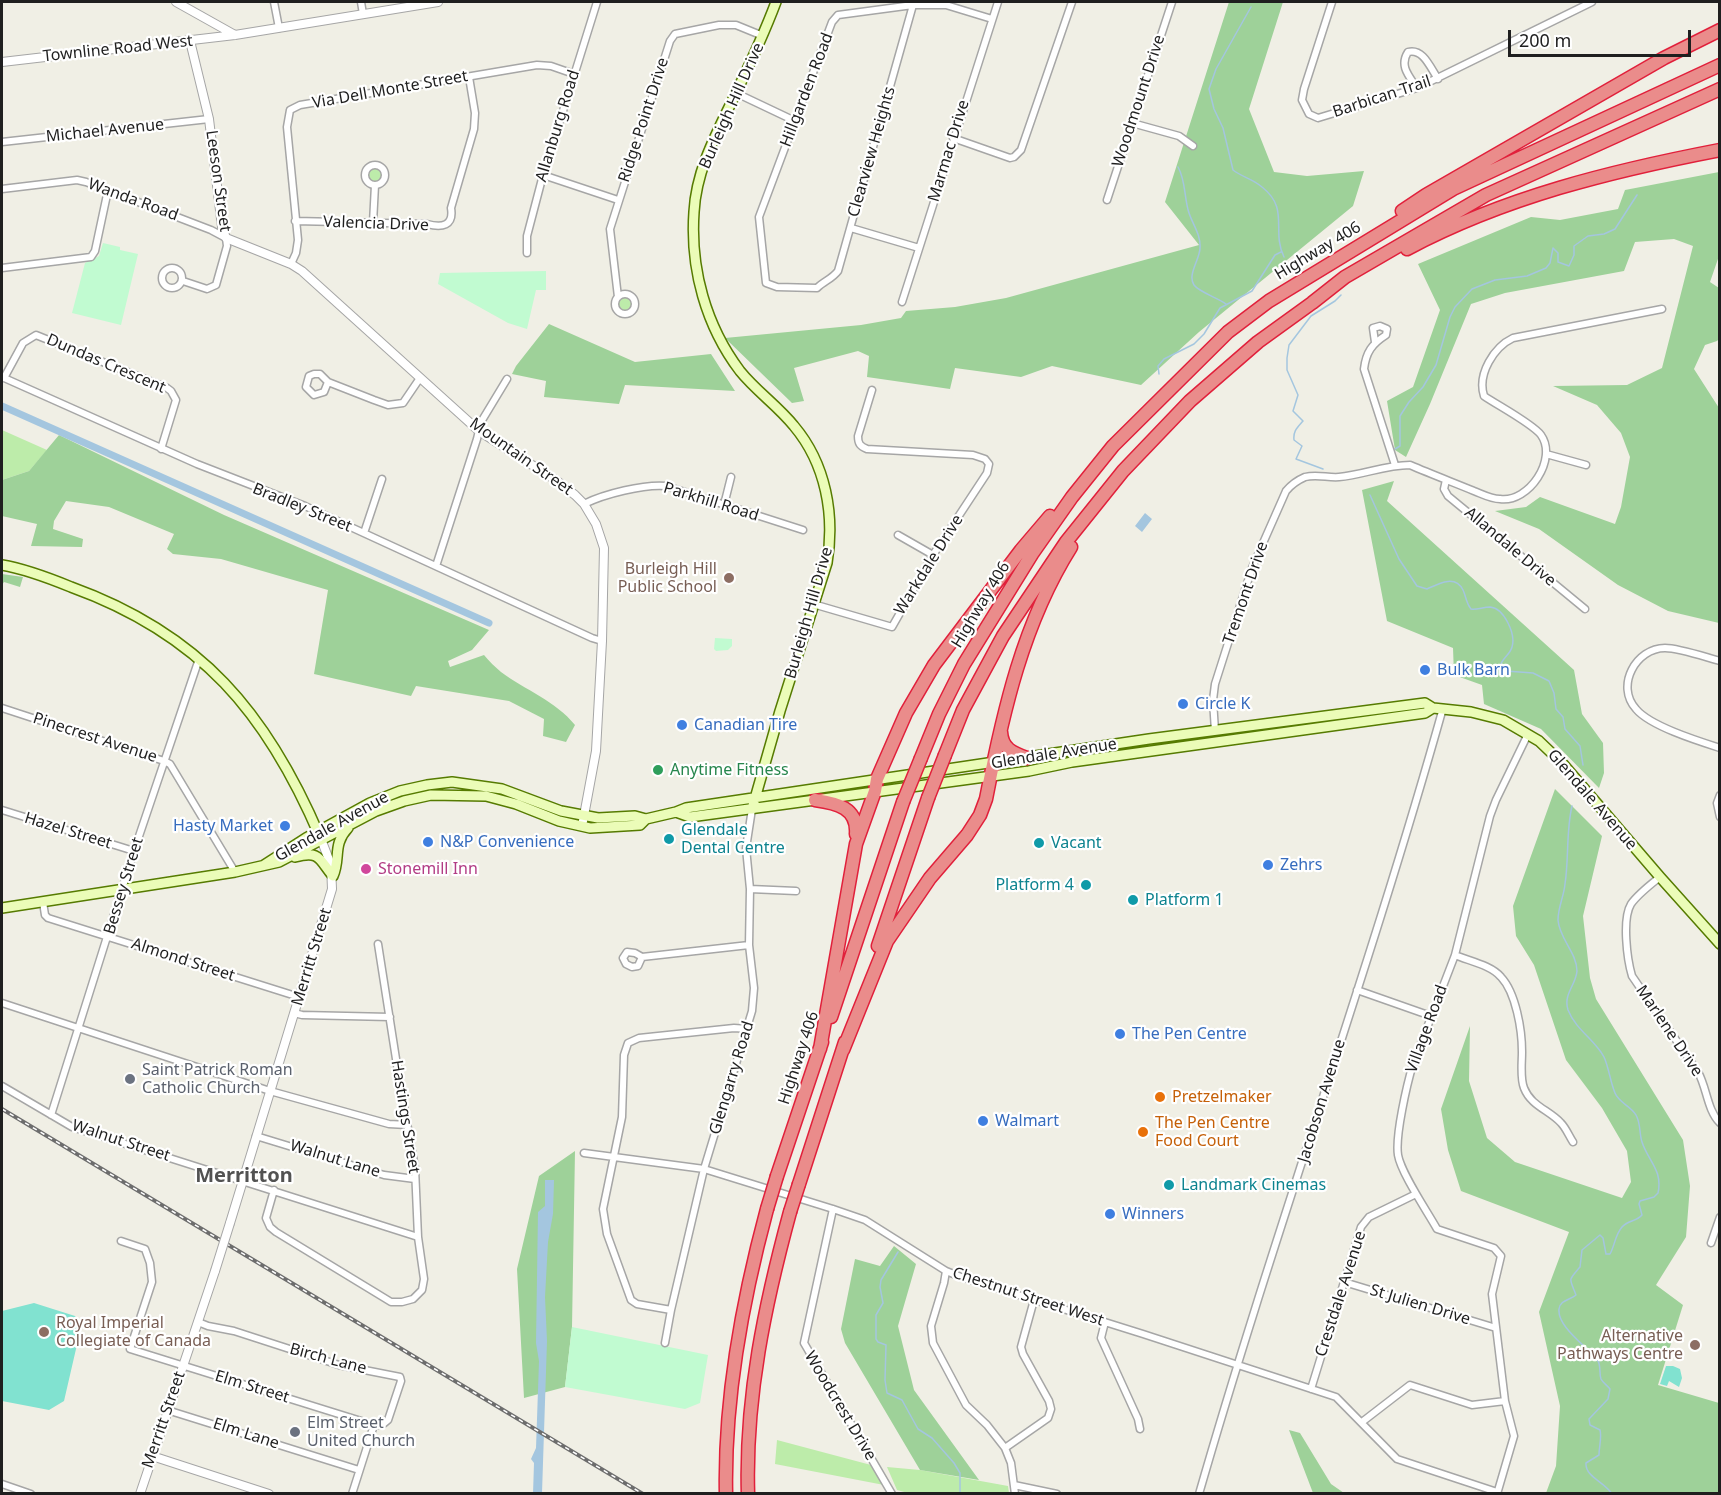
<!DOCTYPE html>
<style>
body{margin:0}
#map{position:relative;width:1721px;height:1495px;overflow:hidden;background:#f0efe5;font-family:"Noto Sans",sans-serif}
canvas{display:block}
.frame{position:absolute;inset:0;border:3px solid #1f1f1f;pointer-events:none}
.scale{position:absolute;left:1508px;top:30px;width:183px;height:27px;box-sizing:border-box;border:3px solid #1f1f1f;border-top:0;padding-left:8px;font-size:18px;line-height:21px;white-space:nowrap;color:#1f1f1f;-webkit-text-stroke:4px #fff;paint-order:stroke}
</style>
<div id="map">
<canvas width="1721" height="1495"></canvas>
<div class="frame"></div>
<div class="scale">200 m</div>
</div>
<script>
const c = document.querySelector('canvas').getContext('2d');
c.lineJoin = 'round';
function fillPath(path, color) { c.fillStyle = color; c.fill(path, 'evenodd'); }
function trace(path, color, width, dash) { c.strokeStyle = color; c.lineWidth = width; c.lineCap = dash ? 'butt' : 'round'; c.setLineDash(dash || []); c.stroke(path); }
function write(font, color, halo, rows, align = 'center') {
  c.font = font + ' "Noto Sans",sans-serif'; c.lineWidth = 4.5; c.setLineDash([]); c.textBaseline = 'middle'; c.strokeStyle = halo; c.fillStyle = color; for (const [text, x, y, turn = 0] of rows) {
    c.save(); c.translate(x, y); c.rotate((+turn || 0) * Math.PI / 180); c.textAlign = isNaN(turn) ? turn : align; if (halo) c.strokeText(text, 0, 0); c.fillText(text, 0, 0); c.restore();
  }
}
fillPath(new Path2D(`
 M369 175a7 7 0 1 1 14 0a7 7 0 1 1-14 0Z
 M618 304a7 7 0 1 1 14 0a7 7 0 1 1-14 0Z
 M2,430l45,20 -18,21 -27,9z
 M777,1440l94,25 13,20 -109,-21z
 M887,1467l33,3 88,16 1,7h-101l-11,-3z`), '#bdecaa');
fillPath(new Path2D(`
 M1229,2h54l-34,107 25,63 33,4 57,-5 -11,35 -154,126 -58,53 -89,-19 -31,11 -66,-9 -5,21 -83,-12 2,-21 -11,-5 -64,17 10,33 -12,2 -67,-65 136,-13 40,-7 5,-7 49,-4 51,-9 193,-53 -34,-43z
 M1719,172v84l-9,26 9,6v51l-2,2 -12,4 -11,24 25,39v215l-51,-12 -50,-26 -79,-56 -44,-18 31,-4 14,-10 75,27 6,-17 9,-50 -9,-24 -24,-28 -44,-19 74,-1 35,-17 31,-122 -19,-7 -39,3 -11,29 -119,22 -34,11 -41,100 -24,53 -11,-7 -8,-49 26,-14 27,-77 -22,-46 113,-47 29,3 58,-11 7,-19z
 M549,324l86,38 76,-8 24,37 -110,-6 -6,19 -75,-7 2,-16 -34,-7 4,-8z
 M59,435l165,80 265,115 -17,20 -24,11 2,6 34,-12c5,6 11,12 17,17 24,18 55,29 74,53l-9,17 -23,-6 1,-17 -35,-18 -93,-15 -5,10 -97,-22 14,-84 -107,-31 -48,-5 -6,-5 7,-15 -65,-27 -43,-6 -12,20 -1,8 30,10 -1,8 -51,-1 6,-22 -35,-8v-36l27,-9z
 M1394,481l-7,20 187,169 8,44 21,29 1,30 -5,15 -58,-59 -57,-25 -2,-19 -28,-10 -1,-27 -66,-27 -25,-131z
 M2,574l21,3 -3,10 -16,-5 -2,3z
 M1555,789l47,47 -19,80 7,62 6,21 87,141 7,46 -4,51 -30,48 27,20 -25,80 61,18v90h-173l10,-27 4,-60 -21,-94 30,-80 -108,-41 -13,-41 -7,-41 29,-83 -1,55 18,57 28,24 107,36 9,-16 -4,-31 -25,-43 -36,-48 -32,-95 -18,-29 -3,-30z
 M575,1151l-3,176 -7,60 -41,11 -7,-129 22,-93z
 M894,1246l22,18 -18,62 16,64 65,90 -59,-10 -75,-127 -4,-14 14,-70 25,7z
 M1289,1430l11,3 31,51 13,9h-31z`), '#9ed199');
fillPath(new Path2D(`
 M103,243l17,4v3l18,4 -17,71 -49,-12 13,-50 14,-7z
 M546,271v19h-10l-9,39 -19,-6 -70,-39 2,-11z
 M715,638l17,1v7l-4,4 -12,1 -2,-2z
 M572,1327l136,28 -8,48 -15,6 -120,-22z`), '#c1fbd1');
fillPath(new Path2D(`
 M34,1303l41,13 7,7 -18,78 -15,9 -47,-9v-90z
 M1666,1366h7l7,3 2,9 -3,9 -10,-6 -2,5 -7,-2z`), '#81e2d0');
fillPath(new Path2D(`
 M1145,513l7,6 -10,13 -7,-6z
 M545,1180h9l-1,34 -5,28 -3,55 2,44 -5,152 -9,1 1,-31 -3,-4 5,-11 3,-87 -3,-18 2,-131 7,-6z`), '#a4c6df');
trace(new Path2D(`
 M1251,7l-35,62 -7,20 5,20 9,19 10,42c9,7 20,9 29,17 28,22 9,43 22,70
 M1178,167c8,14 6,31 11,46 4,12 12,22 11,35 0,11 -13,27 -6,37 5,7 24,13 32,19
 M1159,374l-1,-8 6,-7 30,-15 10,-10 16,-26 32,-17 23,-36 6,-3
 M1395,449l5,-3v-30l9,-14 14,-15 13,-22 14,-48 5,-10 17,-18 23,-9 32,-4 19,-8 4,-5 3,-15 5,5v9l11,4 5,-11v-9l14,-10 16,-2 11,-5 22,-34
 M1323,469l-27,-10 6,-13 -8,-6c-1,-9 3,-12 9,-19l-10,-10 5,-16 -11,-25v-12l2,-13 22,-29 24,-15 6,-6
 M1370,495l29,64 18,27 10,3c11,-5 28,-15 36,1 3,6 3,13 8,19 6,1 12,-2 19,-2 14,1 26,27 22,40 -2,8 -11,12 -12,20l6,4 27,2 16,8 5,12 2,16 7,8 2,12 15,17 3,19
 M1572,806c-6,25 -3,52 -7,78 -1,12 -7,23 -7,36 1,18 19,33 19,51 -1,14 -14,23 -9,39 8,20 27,30 36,47 5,11 6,24 11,36 4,10 16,13 21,22 5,9 3,18 6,27 6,19 21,28 16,51l-4,4 -14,4 -1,3 3,11c-6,7 -14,5 -20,12 -7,8 -7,18 -12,27h-4l-3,-16 -3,-3 -18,15 -2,17c-12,14 -11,10 -4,28 -6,5 -16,5 -17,14 -2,18 29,38 39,52 3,5 1,12 3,18 2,4 6,6 9,10l-2,10 -19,20 1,6 10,5c2,8 -1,16 -1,25l-13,8c-1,14 19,19 26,31
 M898,1252l-17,28 -1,7 3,16 -7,12v24l2,3 8,3 -1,35 2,13 15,7 16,29 14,9 22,25 6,10v21`), '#a4c6df', 1.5);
trace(new Path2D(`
 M2,406l487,217`), '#a4c6df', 7);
const minor = new Path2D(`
 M274,2l5,26
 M361,2l2,12
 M1332,2l-28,87 -2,11 7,14 9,4 99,-30 175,-86
 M913,5l-75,266c-6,8 -14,10 -21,17l-40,-1 -11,-4 -7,-66 73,-195 6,-7 75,-10h33l46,14
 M1417,88c-8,-12 -18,-22 -9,-36 15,-4 22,15 30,27
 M736,93l59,28
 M1132,123l47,13 14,10
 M953,138l57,20 4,-1 7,-7 51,-148
 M2,142l207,-23
 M365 175a10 10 0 1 1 20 0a10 10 0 1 1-20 0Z
 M543,175l75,25
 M2,189l75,-9 9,2 125,48 15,8 1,8 -11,39 -9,4 -24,-8
 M1107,200l65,-198
 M295,221l132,3c15,4 27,2 24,-16l23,-79 1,-16 -6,-36
 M373,223l2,-38
 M851,228l68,20
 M527,253v-17l16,-61 54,-173
 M291,264l5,-11 2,-13 -11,-113 3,-17 10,-5 237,-40 14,1 23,8
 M2,268l89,-11 4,-6 13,-61
 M162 278a10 10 0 1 1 20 0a10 10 0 1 1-20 0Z
 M615 304a10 10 0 1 1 20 0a10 10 0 1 1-20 0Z
 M618,297l-8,-68 60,-188 5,-7 44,-9h17l27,11
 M902,302l96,-300
 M1375,342l-2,-14 7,-2 7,3 -1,6c-14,9 -20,17 -22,34l31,96
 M2,377l195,87 108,42 287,132 10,3
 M4,378l19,-35 13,-8 131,53 4,3 5,9 -15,49
 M328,382l-4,10 -10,3 -8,-8 3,-11 5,-2h6l8,8 46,18 14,5 15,-2 17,-25
 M1546,454l40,11
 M1446,480l-2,9 4,7 137,113
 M584,504c20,-10 60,-20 82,-18l137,44
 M724,505l7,-28
 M364,533l18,-54
 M898,535l35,20
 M436,566l41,-127 4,-17 26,-43
 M813,604l79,23 41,-72 54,-82 2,-9 -4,-5 -12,-4 -106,-6c-7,-3 -9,-5 -9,-13l14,-46
 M1720,661c-15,-4 -41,-13 -55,-13 -29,0 -50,38 -29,61 14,17 62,32 84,39
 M2,708l162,53 6,3 65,108
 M1215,731l-2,-31 2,-16 37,-116 34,-77c5,-6 12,-11 19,-14 12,-3 23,1 34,0 24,-2 46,-12 71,-12 21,9 42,17 64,26 8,3 17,8 26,8 29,4 58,-40 41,-64 -8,-11 -44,-30 -57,-39 -7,-22 10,-49 29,-58l149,-29
 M1720,795l-3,8 3,14
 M2,810l132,41
 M1660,877c-10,8 -22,17 -29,27 -9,15 -4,55 1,72l66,96c9,16 9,38 22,51
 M750,889l46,2
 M43,902l2,13 3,3 251,79
 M1455,955c14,6 36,10 46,22 15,16 21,53 21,75 0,11 -2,26 2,36 7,18 25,22 37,35 5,5 8,13 12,19
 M642,957l-4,9 -6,1 -6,-3 -3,-6 4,-6 8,1 7,4 107,-12
 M1357,990l74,26
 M2,1003l268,88 119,33 18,1
 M294,1013l8,2 88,2
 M2,1086l70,41 346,110
 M51,1115l83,-264 65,-192
 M256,1136l128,39 31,4
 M584,1153l120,16 129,40 32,11 81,51 15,6 182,57 193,63 61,62 100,33
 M274,1190l-8,28 4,9 6,5 115,70h11l11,-3 9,-9 2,-11 -6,-42 -3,-69 -16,-90 -21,-134
 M833,1209l-29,134 88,151
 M121,1241l24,8 5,14 2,19 -22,67 244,76h8l6,-5 13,-39 -1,-4 -61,-12 -105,-34 -26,-5 -10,-4
 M1711,1243l9,-26
 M946,1271l-2,12 -13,43 2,17 33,62 21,20 18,23 6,15 4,31
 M1344,1282l152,46
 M671,1310l-34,-6 -6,-4 -24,-66 -4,-25 19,-92 2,-62 4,-12 11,-5 95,-10 14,1
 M1105,1322l-4,16 37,81 2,10
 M665,1343l6,-33 33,-141 48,-158 2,-23 -5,-43 1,-56 -4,-41 6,-39
 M1311,1389l50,-162 8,-10 47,-23
 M167,1410l192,60
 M1362,1422l48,-37 62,20 33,-4
 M1005,1448l43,-30 3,-9 -2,-8 -26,-47 -2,-7 13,-47
 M2,1484l29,10
 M1014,1485l43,9
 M352,1494l22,-69
 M1199,1494c76,-264 170,-522 244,-786
 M1497,1494l17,-58 -9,-35 -13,-107 9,-38 -7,-8 -57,-19c-10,-18 -36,-56 -39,-74 -3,-19 9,-71 15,-91l42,-109 35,-139 6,-16 32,-66`);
const tertiary = new Path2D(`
 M176,2l59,33
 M190,41l19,78 13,108 4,11 65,26 11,7 177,160 78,50 18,14 9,9 12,20 8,24 -2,93 -6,110 -13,70
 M2,62l233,-27 203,-33
 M230,1223l102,-334 -1,-24 -10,-26
 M152,1456l117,38
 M140,1494l75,-223`);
const secondary = new Path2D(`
 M2,565c24,4 47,13 69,22 130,47 196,126 249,250
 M752,809l28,-98 47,-148c8,-48 -1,-99 -33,-137 -16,-20 -38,-35 -54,-55 -34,-45 -50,-102 -46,-159 2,-41 22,-78 40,-115 15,-31 30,-63 42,-95
 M676,812l14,5 339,-46 43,-9 353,-49 8,-5
 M295,857c26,-7 24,3 38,19 8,-18 -1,-31 15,-48
 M264,865l42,-27 64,-35 30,-12 27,-6 25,-3 50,7 59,22 37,7 37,-2 11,3 30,-7 10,-4 463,-69 276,-36 8,5 38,4 32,8 36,21 24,23 97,113 60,67
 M2,908l233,-36 44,-10 97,-51 28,-10 27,-6 55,1 30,8 43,17 31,7 50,-3 6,-6`);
const motorway = new Path2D(`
 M1402,211l24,-16 238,-137 56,-28
 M1407,249c98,-52 204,-78 313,-99
 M1001,732c1,17 12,21 26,26
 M945,755l18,-45 40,-74 63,-94 57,-71 67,-70 68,-59 54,-39 33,-26 141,-82 234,-106
 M921,758l18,-44 25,-50 68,-110 40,-57 41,-51 115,-114 41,-31 184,-112 267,-124
 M815,800c22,3 43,8 41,34
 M878,946l50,-148
 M831,1017l72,-215
 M820,1049l36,-205 19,-53 2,-12 29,-66 28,-48 87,-115 29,-34
 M843,1050l44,-109 43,-63 37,-43 13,-20 6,-16c17,-87 37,-176 85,-252
 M777,1176l45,-134
 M799,1184l46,-142
 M726,1494c-2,-93 17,-196 41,-285
 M748,1494c-3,-96 17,-190 42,-282`);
trace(minor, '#a6a6a6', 9);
trace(tertiary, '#a6a6a6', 10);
trace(secondary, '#567b01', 12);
trace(motorway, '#e1203b', 15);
trace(minor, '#fff', 6);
trace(tertiary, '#fff', 8);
trace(secondary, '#ebfcb8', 9);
trace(motorway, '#ea8c8b', 12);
const rail = new Path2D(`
 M2,1109l641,385`);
trace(rail, '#6d6d6d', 4);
trace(rail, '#fff', 1.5, [4.5]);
const tertiaryBridge = new Path2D(`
 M215,1271l15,-48`);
const motorwayBridge = new Path2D(`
 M928,798l17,-43
 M903,802l18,-44
 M767,1209l10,-33
 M790,1212l9,-28`);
trace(tertiaryBridge, '#a6a6a6', 10, []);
trace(motorwayBridge, '#e1203b', 15, []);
trace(tertiaryBridge, '#fff', 8);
trace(motorwayBridge, '#ea8c8b', 12);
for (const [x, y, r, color] of [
 [729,578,6,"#8d6e63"],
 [1425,670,6,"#3f7fe0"],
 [1183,704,6,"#3f7fe0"],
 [682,725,6,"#3f7fe0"],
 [658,770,6,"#2e9e5b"],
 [285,826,6,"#3f7fe0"],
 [669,839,6,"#0f9aa8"],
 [428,842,6,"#3f7fe0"],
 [1039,843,6,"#0f9aa8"],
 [1268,865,6,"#3f7fe0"],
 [366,869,6,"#d1479c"],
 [1086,885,6,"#0f9aa8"],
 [1133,900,6,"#0f9aa8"],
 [1120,1034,6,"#3f7fe0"],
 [130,1079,6,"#6b7280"],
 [1160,1097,6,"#e8710a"],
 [983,1121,6,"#3f7fe0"],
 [1143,1132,6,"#e8710a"],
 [1169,1185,6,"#0f9aa8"],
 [1110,1214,6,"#3f7fe0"],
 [44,1332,6,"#8d6e63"],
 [1695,1345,6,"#8d6e63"],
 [295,1432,6,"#6b7280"]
]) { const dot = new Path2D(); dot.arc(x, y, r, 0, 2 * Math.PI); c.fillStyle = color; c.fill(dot); trace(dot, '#fff', 2); }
write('16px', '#1f1f1f', '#fff', [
 ["Townline Road West",118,49,-6],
 ["Via Dell Monte Street",390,90,-10],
 ["Hillgarden Road",807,90,-69],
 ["Barbican Trail",1382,97,-18],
 ["Woodmount Drive",1139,101,-72],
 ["Burleigh Hill Drive",732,106,-66],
 ["Ridge Point Drive",644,120,-72],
 ["Allanburg Road",558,126,-73],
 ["Michael Avenue",105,131,-6],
 ["Marmac Drive",949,151,-73],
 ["Clearview Heights",872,152,-74],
 ["Leeson Street",218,181,82],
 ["Wanda Road",133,200,20],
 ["Valencia Drive",376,224,2],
 ["Highway 406",1318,251,-31],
 ["Dundas Crescent",106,364,23],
 ["Mountain Street",521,457,35],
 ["Parkhill Road",711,502,17],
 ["Bradley Street",302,508,22],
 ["Allandale Drive",1510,547,40],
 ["Warkdale Drive",929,565,-58],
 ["Tremont Drive",1246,593,-71],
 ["Highway 406",981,605,-59],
 ["Burleigh Hill Drive",809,613,-74],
 ["Pinecrest Avenue",95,738,18],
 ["Glendale Avenue",1054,754,-9],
 ["Glendale Avenue",1592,800,49],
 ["Glendale Avenue",332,827,-29],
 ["Hazel Street",68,831,17],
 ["Bessey Street",124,886,-73],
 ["Merritt Street",312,957,-73],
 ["Almond Street",183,960,18],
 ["Village Road",1427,1029,-70],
 ["Marlene Drive",1669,1031,56],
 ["Highway 406",799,1058,-72],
 ["Glengarry Road",732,1078,-73],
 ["Jacobson Avenue",1322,1101,-73],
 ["Hastings Street",405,1117,81],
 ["Walnut Street",121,1141,18],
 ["Walnut Lane",335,1159,17],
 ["Crestdale Avenue",1341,1294,-72],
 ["Chestnut Street West",1028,1297,18],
 ["St Julien Drive",1420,1305,17],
 ["Birch Lane",328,1359,15],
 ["Elm Street",252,1387,17],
 ["Woodcrest Drive",840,1406,59],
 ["Merritt Street",164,1420,-71],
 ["Elm Lane",246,1434,18]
]);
write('16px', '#785e54', '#fff', [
 ["Burleigh Hill",717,569],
 ["Public School",717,587],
 ["Royal Imperial",56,1323,"left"],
 ["Collegiate of Canada",56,1341,"left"],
 ["Alternative",1683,1336],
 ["Pathways Centre",1683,1354]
], 'right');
write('16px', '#366cbe', '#fff', [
 ["Bulk Barn",1437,670],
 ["Circle K",1195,704],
 ["Canadian Tire",694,725],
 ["Hasty Market",273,826,"right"],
 ["N&P Convenience",440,842],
 ["Zehrs",1280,865],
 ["The Pen Centre",1132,1034],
 ["Walmart",995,1121],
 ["Winners",1122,1214]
], 'left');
write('16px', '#27864d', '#fff', [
 ["Anytime Fitness",670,770]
], 'left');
write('16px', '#0d838f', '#fff', [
 ["Glendale",681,830],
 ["Dental Centre",681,848],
 ["Vacant",1051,843],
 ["Platform 4",1074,885,"right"],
 ["Platform 1",1145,900],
 ["Landmark Cinemas",1181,1185]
], 'left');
write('16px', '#b23c85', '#fff', [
 ["Stonemill Inn",378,869]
], 'left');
write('16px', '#5b616d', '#fff', [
 ["Saint Patrick Roman",142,1070],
 ["Catholic Church",142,1088],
 ["Elm Street",307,1423],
 ["United Church",307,1441]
], 'left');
write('16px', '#c56008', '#fff', [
 ["Pretzelmaker",1172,1097],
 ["The Pen Centre",1155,1123],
 ["Food Court",1155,1141]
], 'left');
write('bold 20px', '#525252', '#fff', [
 ["Merritton",244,1176]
]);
</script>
